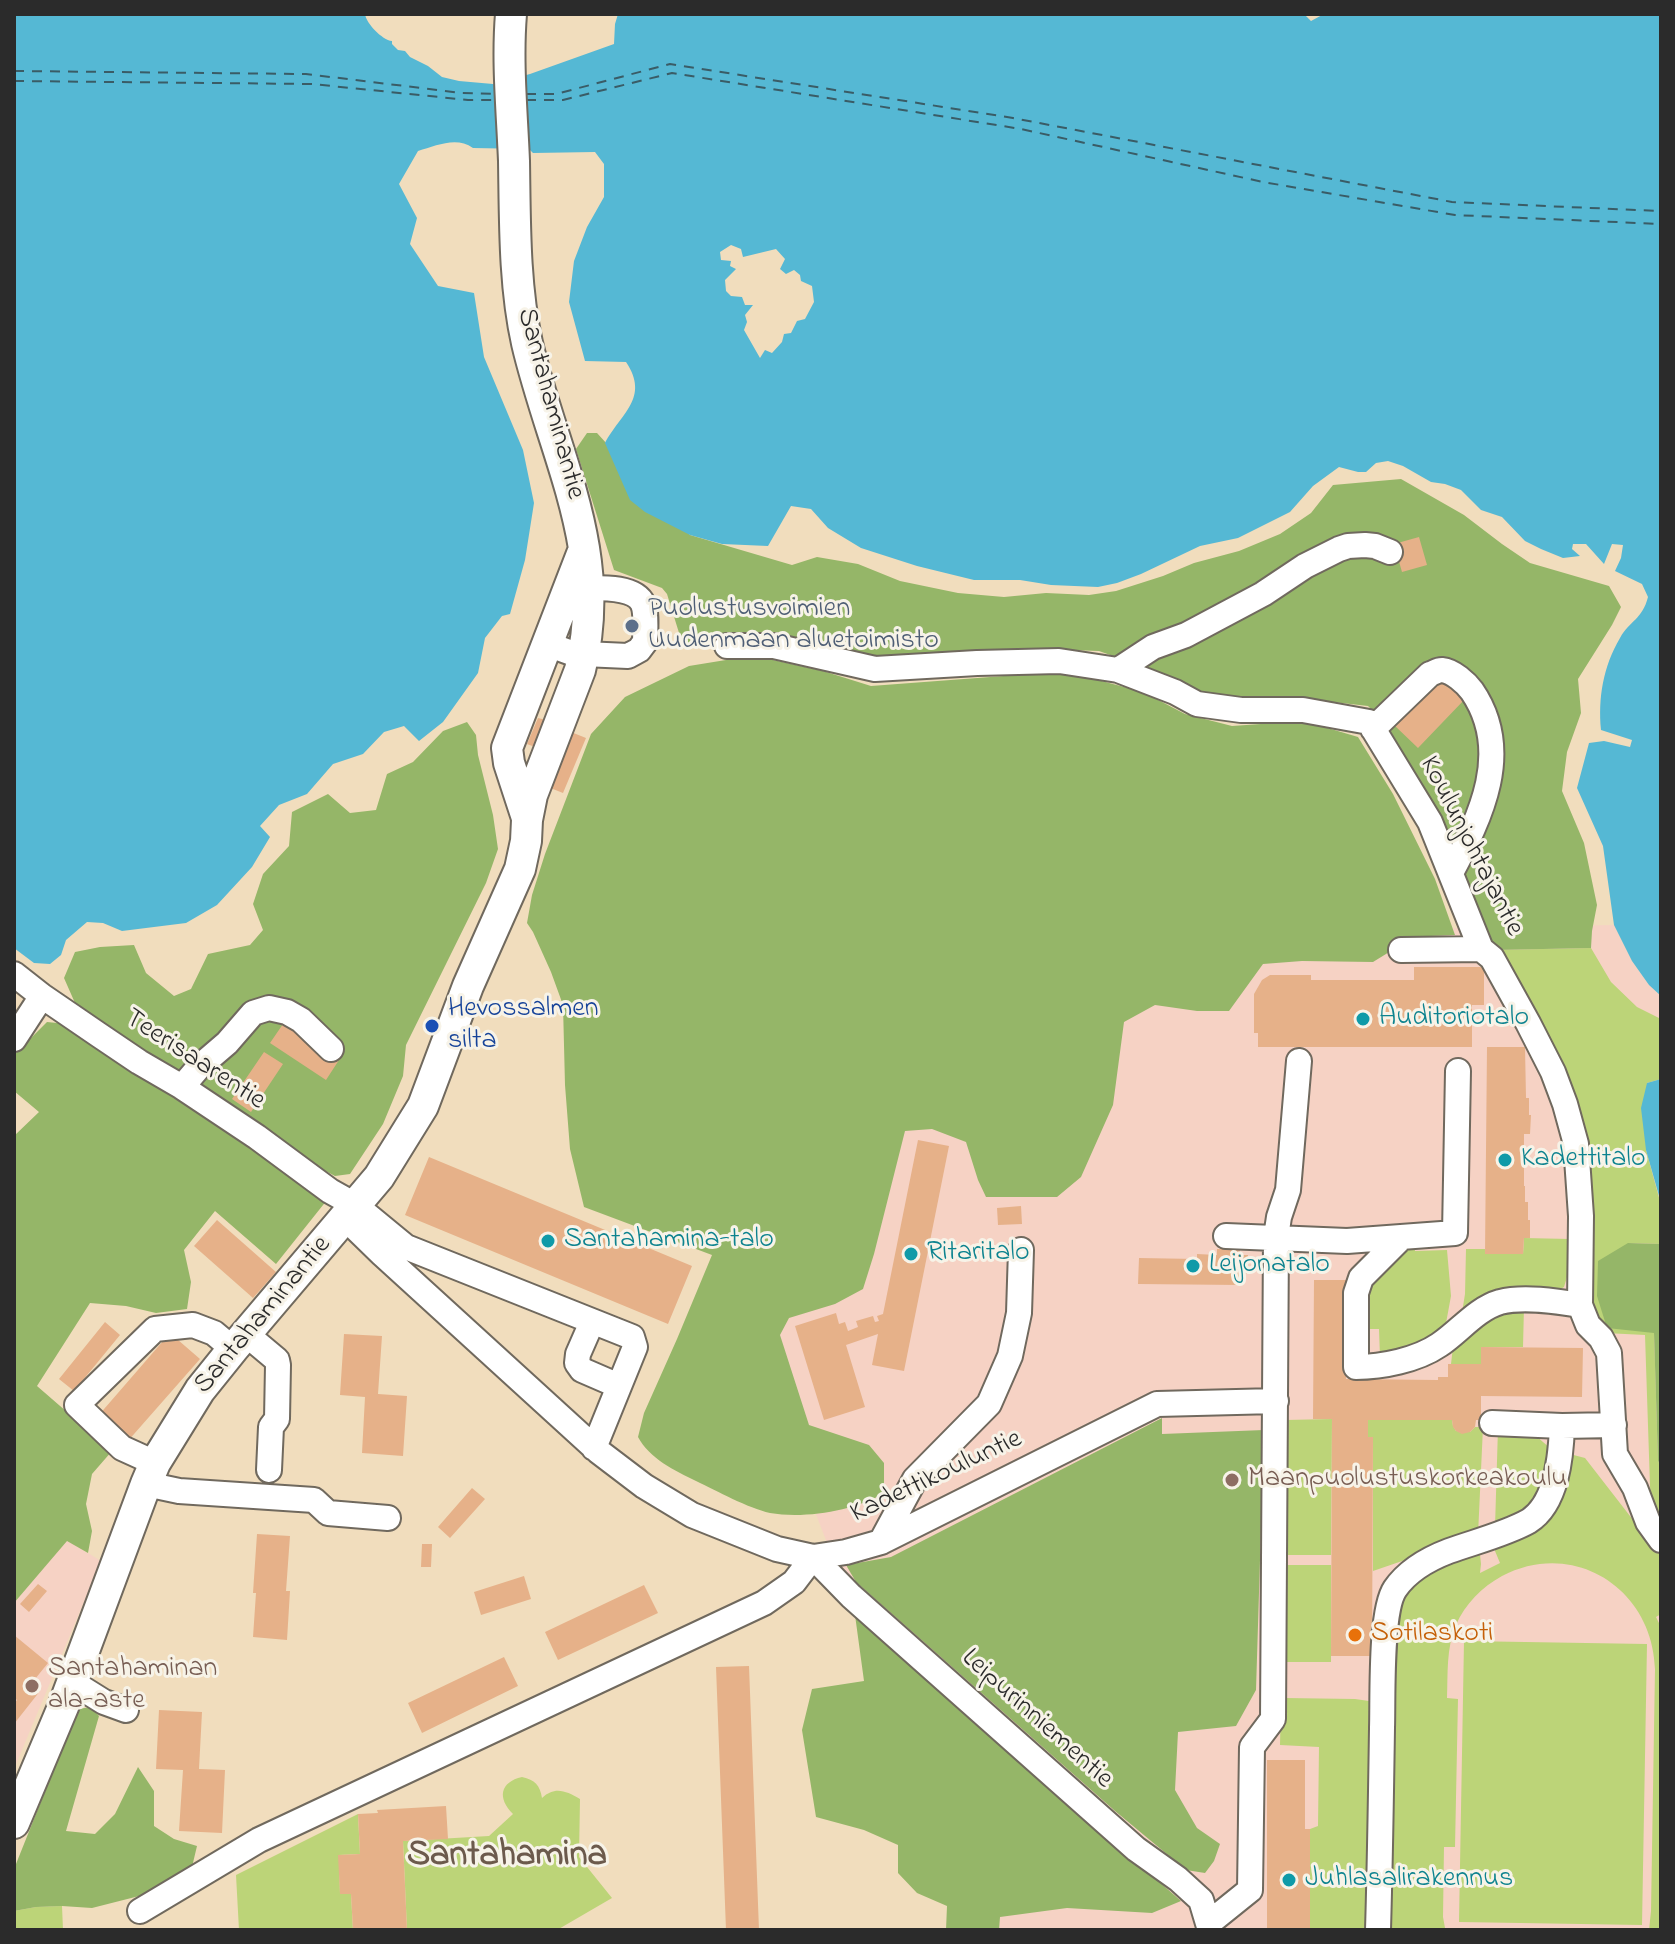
<!DOCTYPE html>
<style>
body{margin:0}
#map{position:relative;width:1675px;height:1944px;overflow:hidden;background:#f1ddbd;font-family:"Indie Flower",sans-serif}
canvas{display:block}
.frame{position:absolute;inset:0;border:16px solid #2b2b2b;pointer-events:none}
</style>
<div id="map">
<canvas width="1675" height="1944"></canvas>
<div class="frame"></div>
</div>
<script>
const c = document.querySelector('canvas').getContext('2d');
c.lineJoin = 'round';
function fillPath(path, color) { c.fillStyle = color; c.fill(path, 'evenodd'); }
function trace(path, color, width, dash) { c.strokeStyle = color; c.lineWidth = width; c.lineCap = dash ? 'butt' : 'round'; c.setLineDash(dash || []); c.stroke(path); }
function write(font, color, halo, rows, align = 'center') {
  c.font = font + ' "Indie Flower",sans-serif'; c.lineWidth = 6; c.setLineDash([]); c.textBaseline = 'middle'; c.strokeStyle = halo; c.fillStyle = color; for (const [text, x, y, turn = 0] of rows) {
    c.save(); c.translate(x, y); c.rotate((+turn || 0) * Math.PI / 180); c.textAlign = isNaN(turn) ? turn : align; if (halo) c.strokeText(text, 0, 0); c.fillText(text, 0, 0); c.restore();
  }
}
fillPath(new Path2D(`
 M1614,925l18,36 17,24 12,11v83l-14,4 -1,67 15,53v727h-684l-227,-586 136,-220 340,-191z
 M67,1540l34,21 -87,208v-166z`), '#f6d2c4');
fillPath(new Path2D(`
 M1591,948l20,34 26,25 24,12v60l-14,4 -1,67 15,55v39l-33,-1 26,89 4,129 3,5v63l-10,-13 -6,-181 -40,-2 -20,-26 -2,-163 -88,-194z
 M1524,1238l46,1v28l-6,20 -16,9 -87,23 4,-25 1,-45h19v5h38z
 M1414,1241l1,10 32,-1 4,46 -7,38 -64,23 -1,-28h-15l2,-46z
 M1524,1307l-1,40h-42v17h-30l2,-17 38,-33z
 M1332,1419l-1,136h-49l3,-135z
 M1368,1420h84l1,6 3,5 14,1 5,-5h8l-5,108 -105,36v-133l-5,-1z
 M1498,1428h29l24,21 -3,21 -16,38 -37,19z
 M1566,1453l19,5 76,98v58l-5,3 3,6h2v307h-12l2,-19 4,-242c-2,-80 -81,-131 -153,-93 -20,11 -37,28 -46,49 -10,23 -8,49 -9,73l11,1 -3,148h-11l-1,70 2,11 137,2h-196l4,-247 7,-66 9,-27 8,-13 65,-32 2,19 -1,9 20,-10 -5,-12v-9l26,-9z
 M1282,1565h49v97h-49z
 M1464,1641l183,3 -5,281 -183,-3z
 M1285,1698l70,1 14,2 7,9 1,11 -8,21 1,188h-60v-101l8,-3 1,-79 -39,-2 1,-45z
 M522,1777c13,3 18,8 20,21 13,-12 24,-7 38,1l-1,58 33,41 -55,32h-150l-4,-89 86,-5 24,-22c-16,-16 -13,-32 9,-37z
 M358,1814l2,40 -21,1 1,39h11l2,36h-114l-3,-55z
 M62,1906l1,24h-49v-19l22,-4z`), '#bcd478');
fillPath(new Path2D(`
 M587,433h10l93,102 102,30 25,-8 41,7 42,17 58,12 46,4 42,-4 43,2 27,-4 47,-15 31,-13 45,-12 41,-17 31,-21 22,-28 68,-6 63,36 38,29 28,19 79,23 12,21 -9,18 -34,54 3,34 -14,39 -5,39 22,52 13,62 -5,26 -1,17 -96,2 -22,-47 -27,-73 -59,-105 -19,-19 -88,-10 -35,2 -43,-4 -41,-21 -62,-22 -58,-2 -160,10 -108,-27 -49,4 -40,13 -17,-55 -5,-6 -48,-18 -38,-121z
 M732,659l41,1 50,11 48,15 146,-11h62l64,17 42,22 47,12 72,-5 54,16 35,57 42,85 20,56 -48,2 -21,17 -13,8 -71,-1 -39,3 -34,47h-32l-42,-6 -31,17 -11,83 -32,72 -24,20h-71l-8,-17 -12,-38 -34,-13 -27,2 -31,123 -11,35 -28,15 -46,14 -9,17 29,90 60,20 15,18v30c-29,18 -80,26 -114,20 -22,-5 -53,-22 -74,-32 -21,-10 -47,-23 -58,-44l6,-24 33,-74 35,-84 -128,-48 -14,-58 -5,-64 -2,-80 -12,-33 -18,-40 -6,-9 5,-28 13,-41 46,-120 34,-37 64,-31z
 M467,722l9,13 2,20 15,60 5,34 -12,34 -80,162 -3,31 -20,48 -33,50 -15,2 -32,-17 -162,-105 -66,-51 -11,-25 11,-26 25,-5 34,-2 12,28 28,23 17,-7 17,-35 42,-9 13,-15 -10,-26 10,-30 26,-28 3,-34 36,-18 22,19 26,-3 11,-36 26,-12 30,-31z
 M47,1022l20,2 103,68 157,108 -51,64 -61,-53 -31,39 7,32 -4,27 -31,4 -30,-7 -36,-3 -53,83 75,65 -20,23 -6,30 6,27 -4,22 -21,-12 -53,62v-467l25,-24 -25,-21v-36z
 M1628,1243l33,1v222l-3,-5 -4,-128 -47,-5 -10,-32 1,-35z
 M1162,1418v16l102,-4 -8,260 -20,36 -58,6 -3,58 22,38 23,16 -6,17 -9,12 -19,-3 -71,-59 -259,-229 -10,-17 45,-8z
 M855,1615l326,286 -29,12 -85,-5 -67,9 -1,13h-53l1,-24 -30,-13 -19,-20v-28l-34,-15 -48,-13 -14,-87 10,-41 52,-8z
 M91,1707l8,9 -33,115 29,3 20,-20 23,-47 16,24v35l20,13 23,7 -5,21 -45,27 -55,14 -30,-2 -26,1 -22,4v-42l64,-160z`), '#95b668');
fillPath(new Path2D(`
 M14,14h351c1,9 17,26 27,27v3l6,6 7,1 5,6 18,9 14,11 17,4 34,3 37,-10 84,-30 1,-20 3,-10h686l7,7 13,-7h337v982l-12,-11 -17,-24 -18,-36 -11,-79 -26,-58 12,-45 15,-2 26,6 2,-7 -31,-10c-3,-32 2,-63 19,-92 10,-18 22,-18 28,-41l-6,-13 -27,-13 6,-13 2,-13 -11,-1 -8,20 -18,-20h-13l-1,5 8,7 -17,2 -22,-9 -16,-8 -23,-24 -21,-7 -20,-20 -16,-6 -14,-2 -28,-16 -15,-5 -12,2 -10,9h-8l-19,-5 -26,19 -23,26 -52,26 -38,8 -59,28 -24,9 -19,4 -47,-2 -31,-5h-46l-57,-14 -56,-18 -33,-20 -17,-19 -20,-3 -23,40 -46,-2 -32,-9 -45,-23 -15,-12 -25,-57c16,-30 45,-45 21,-81l-41,-1 -16,-59 5,-41 13,-34 17,-30v-33l-9,-12 -62,1 -4,-4 -56,-1c-17,-12 -37,-2 -55,3l-19,33 18,34 -7,26 28,42 36,7 10,64 39,93 11,53 -9,57 -15,54 -8,2 -17,22 -7,35 -35,49 -24,19 -15,-15 -20,6 -21,22 -30,10 -26,30 -28,11 -19,21 10,11 -18,30 -35,38 -31,18 -64,8 -19,-8 -16,-1 -21,18 -5,15 -11,9 -16,-1 -20,-15zM731,245l10,4 2,8 33,-8 9,10 -5,10 6,5 8,-4 6,5 1,6 11,5 2,16 -9,17 -8,2 -6,12 -7,1 -2,8 -10,11 -7,-3 -5,8 -16,-28 3,-8 -2,-7 8,-10h-8l-3,-8 -11,-1 -5,-5 -1,-11 11,-11 -6,-3 1,-5 -10,-1 -1,-8z
 M1661,1079v124l-15,-53 -5,-42 6,-25z`), '#55b8d4');
trace(new Path2D(`
 M14,71l292,3 156,19 34,1
 M14,81l298,3 156,16h28
 M526,94h30l114,-30 343,54 439,84 209,9
 M526,100h37l109,-27 349,56 242,53 192,33 206,9`), '#3a5c66', 2, [10, 8]);
fillPath(new Path2D(`
 M1419,537l8,28 -25,7 -8,-28z
 M1440,676l25,23 -47,49 -24,-23z
 M538,718l8,2 -11,27 -8,-3z
 M571,732l15,6 -23,55 -15,-6z
 M1414,967h70v38h-12v42h-214v-14h-4v-39l8,-14 8,-5h41v5h103z
 M283,1024l15,2 -3,5 44,29 -13,20 -56,-37z
 M1487,1047h38l1,51h3v17h2l-1,19h-6v52h1v16h3v18h2v18h-6l-1,16h-38z
 M264,1052l19,12 -32,48 -19,-13z
 M918,1140l31,6 -45,225 -32,-6 6,-31 -32,11 19,62 -41,13 -29,-94 41,-13 3,11 6,-2 3,9 10,-4 -2,-6 17,-5 2,6 4,-1 -2,-5 6,-2z
 M429,1157l263,109 -24,58 -263,-109z
 M1021,1206l1,18 -24,1 -1,-17z
 M217,1220l59,52 -23,26 -59,-52z
 M1217,1249h23v6h8l-1,19h-7v11l-102,-1 1,-26 58,1v-5l20,1z
 M1314,1280h33l-1,99 92,1v-3h10v-13h33v-17l102,1 -1,49 -101,-1v24h-5l-1,7 -5,5 -8,2 -6,-3 -3,-4 -1,-7h-84v17h5l-1,219h-41l1,-237h-19z
 M105,1322l15,13 -46,56 -15,-12z
 M170,1333l30,26 -73,83 -29,-26z
 M344,1334l38,2 -4,58 29,2 -4,60 -41,-3 3,-56 -25,-2z
 M472,1488l13,11 -35,39 -12,-11z
 M257,1534l33,2 -4,55h4l-3,49 -34,-3 3,-44h-3z
 M422,1544h10l-1,23h-10z
 M524,1576l7,23 -50,16 -7,-23z
 M38,1584l9,7 -18,21 -9,-8z
 M644,1585l14,28 -100,47 -13,-28z
 M14,1635l34,28 -17,21 9,7 -26,33v-20l3,-4 -3,-3z
 M504,1657l14,29 -96,47 -14,-30z
 M749,1666l10,264h-33l-10,-263z
 M159,1710l43,2 -3,57 26,1 -3,63 -43,-2 4,-61 -27,-1z
 M1267,1760h38v69h5v101h-43z
 M446,1806l2,33 -45,2 4,89h-54l-2,-36h-11l-2,-39 22,-1 -2,-40 20,-1 -1,-3z`), '#e6b189');
const minor = new Path2D(`
 M547,644l22,8 15,2 44,2 11,-6 6,-8c0,-11 2,-28 -2,-38 -9,-21 -54,-15 -72,-16
 M727,646h47l101,23 102,-6 82,-2 59,9 57,22 22,12 44,6h62l66,12 61,100 51,127 11,9 36,65 25,49 12,32 11,40 5,72 -1,89 8,20 13,13 8,15 6,101 20,34 13,34 13,18
 M1118,670l35,-23 33,-12 77,-41 42,-28 34,-17 9,-3 17,-1 10,1 15,6
 M1373,729l57,-55c4,-1 7,-4 12,-4 11,1 24,13 30,21 41,60 9,125 -21,182
 M1401,950l80,-1
 M14,974l28,22 57,39 40,27 43,25 75,50 73,54 25,14 51,42 226,90 3,10 -41,101
 M14,1039l28,-43
 M182,1087l17,-20 28,-24 26,-30 16,-5 18,4 14,8 30,29
 M345,1218l37,36 216,197 46,35 48,29 85,34 36,8 33,-5 35,-10 276,-138 119,-3
 M1226,1236l121,5 108,-8 3,-162
 M1402,1237l-41,41 -5,15v74c26,0 61,-7 83,-22 20,-13 37,-36 61,-43 23,-6 56,-1 80,3
 M592,1322l-14,32 -1,9 5,7 37,16
 M246,1334l31,26 1,5 -1,54 -6,8 -2,43
 M1492,1423l70,3 52,-1
 M155,1463l-33,-15 -45,-43 78,-76 38,-4 21,8 19,16
 M146,1484l33,7 135,9 14,13 60,5
 M881,1542l34,-63 74,-75 21,-48 9,-43 2,-63
 M813,1557l38,39 285,253 42,30 23,21 9,30
 M72,1682l32,20 22,8
 M140,1911l119,-71 505,-237 30,-21 19,-25
 M1209,1923l41,-33 2,-143 21,-28 3,-482 3,-20 9,-27 11,-129
 M1378,1930c2,-67 3,-135 4,-202 1,-29 -2,-117 13,-139 13,-19 33,-30 54,-38 25,-9 57,-17 80,-30 28,-18 32,-65 33,-95`);
const major = new Path2D(`
 M527,818l-18,-55 -2,-15 75,-194
 M14,1823l49,-116 83,-223 9,-21 45,-73 33,-41 146,-172 44,-71 45,-120 52,-117 6,-28 1,-21 5,-25 48,-125c30,-119 -27,-215 -53,-327 -13,-58 -12,-123 -13,-182 -2,-49 -7,-99 -3,-147`);
trace(minor, '#70695e', 28);
trace(major, '#70695e', 34);
trace(minor, '#fff', 24);
trace(major, '#fff', 30);
for (const [x, y, r, color] of [
 [632,626,8,"#5c6f8a"],
 [1363,1019,8,"#0f9aa8"],
 [432,1026,8,"#1a4fb4"],
 [1505,1160,8,"#0f9aa8"],
 [548,1241,8,"#0f9aa8"],
 [911,1254,8,"#0f9aa8"],
 [1193,1266,8,"#0f9aa8"],
 [1232,1480,8,"#8d6e63"],
 [1355,1635,8,"#e8710a"],
 [32,1686,8,"#8d6e63"],
 [1289,1880,8,"#0f9aa8"]
]) { const dot = new Path2D(); dot.arc(x, y, r, 0, 2 * Math.PI); c.fillStyle = color; c.fill(dot); trace(dot, '#f7f3e8', 3); }
write('28px', '#2b2b2b', '#f7f3e8', [
 ["Santahaminantie",549,404,75],
 ["Koulunjohtajantie",1470,847,63],
 ["Teerisaarentie",194,1061,33],
 ["Santahaminantie",264,1316,-50],
 ["Kadettikouluntie",937,1478,-25],
 ["Leipurinniementie",1036,1720,42]
]);
write('28px', '#4e5e75', '#f7f3e8', [
 ["Puolustusvoimien",648,610],
 ["Uudenmaan aluetoimisto",648,642]
], 'left');
write('28px', '#164399', '#f7f3e8', [
 ["Hevossalmen",448,1010],
 ["silta",448,1042]
], 'left');
write('28px', '#0d838f', '#f7f3e8', [
 ["Auditoriotalo",1379,1019],
 ["Kadettitalo",1521,1160],
 ["Santahamina-talo",564,1241],
 ["Ritaritalo",927,1254],
 ["Leijonatalo",1209,1266],
 ["Juhlasalirakennus",1305,1880]
], 'left');
write('28px', '#785e54', '#f7f3e8', [
 ["Maanpuolustuskorkeakoulu",1248,1480],
 ["Santahaminan",48,1670],
 ["ala-aste",48,1702]
], 'left');
write('28px', '#c56008', '#f7f3e8', [
 ["Sotilaskoti",1371,1635]
], 'left');
write('bold 36px', '#6c5a4c', '#f7f3e8', [
 ["Santahamina",507,1858]
]);
</script>
